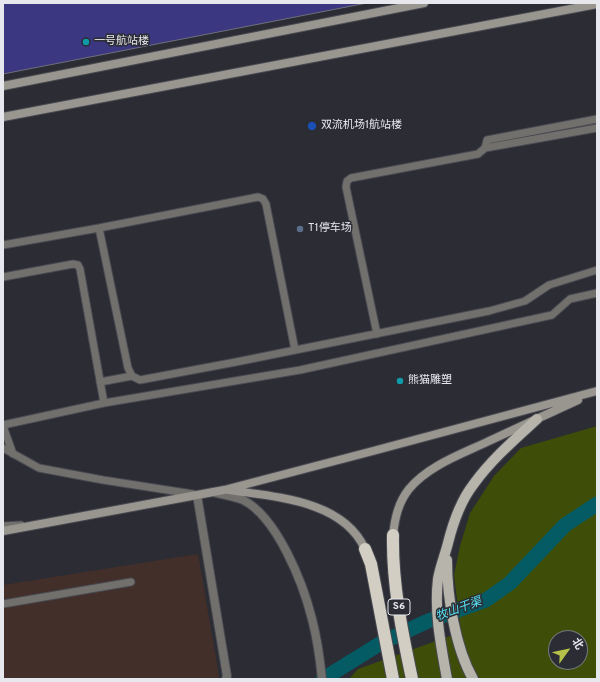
<!DOCTYPE html>
<meta charset="utf-8">
<style>
body{margin:0}
#map{position:relative;width:600px;height:682px;overflow:hidden;background:#2b2c34;font-family:Overpass,"Noto Sans SC",sans-serif}
canvas{display:block}
.frame{position:absolute;inset:0;border:4px solid #e7e8ed;pointer-events:none}
.north{position:absolute;left:548px;top:630px;width:40px;height:40px;box-sizing:border-box;background:#2b2c34;border:1px solid #76777e;border-radius:50%;rotate:57deg;font-size:11px;font-weight:700;line-height:16px;text-align:center;color:#e7e8ed}
.north::after{content:'';display:block;margin:auto;width:14px;height:18px;background:#b6c148;clip-path:polygon(50% 0,100% 100%,50% 72%,0 100%)}
</style>
<div id="map">
<canvas width="600" height="682"></canvas>
<div class="frame"></div>
<div class="north">北</div>
</div>
<script>
const c = document.querySelector('canvas').getContext('2d');
c.lineJoin = 'round';
function fillPath(path, color) { c.fillStyle = color; c.fill(path, 'evenodd'); }
function trace(path, color, width, dash) { c.strokeStyle = color; c.lineWidth = width; c.lineCap = dash ? 'butt' : 'round'; c.setLineDash(dash || []); c.stroke(path); }
function write(font, color, halo, rows, align = 'center') {
  c.font = font + ' Overpass,"Noto Sans SC",sans-serif'; c.lineWidth = 3; c.setLineDash([]); c.textBaseline = 'middle'; c.strokeStyle = halo; c.fillStyle = color; for (const [text, x, y, turn = 0] of rows) {
    c.save(); c.translate(x, y); c.rotate((+turn || 0) * Math.PI / 180); c.textAlign = isNaN(turn) ? turn : align; if (halo) c.strokeText(text, 0, 0); c.fillText(text, 0, 0); c.restore();
  }
}
fillPath(new Path2D(`
 M198,554l21,122 -2,3h-214v-94z`), '#422f2a');
fillPath(new Path2D(`
 M597,426v253h-248l9,-10 103,-37 -7,-57 6,-29 10,-33 24,-37 27,-28zM556,638h24v24h-24z`), '#3e4d07');
trace(new Path2D(`
 M323,679l58,-36 47,-22 58,-21 24,-17 55,-58 32,-21`), '#045b63', 15);
const building = new Path2D(`
 M3,3h364l-364,71z`);
fillPath(building, '#3b3781');
trace(building, '#6f707a', 1);
const lane = new Path2D(`
 M485,148l112,-20
 M99,228l29,140 4,8 8,4 96,-18 253,-51 36,-10 24,-16 48,-15
 M3,245l96,-17 159,-31 5,2 3,5 29,146
 M3,277l70,-13 5,1 2,4 24,134
 M377,334l-31,-147 1,-6 4,-3 127,-24 7,-6 2,-8 110,-21
 M100,382l32,-6
 M3,425l101,-22 196,-33 252,-55 18,-16 27,-6
 M3,426l10,28
 M3,448l36,20 64,12 90,14
 M3,526l18,-1
 M3,604l128,-22`);
const street = new Path2D(`
 M213,492c9,3 21,4 30,8 34,17 60,83 69,119 5,19 8,40 10,60
 M197,495l30,181 -1,3`);
const secondary = new Path2D(`
 M3,86l421,-83
 M3,117l594,-113
 M229,490c46,7 114,10 136,59
 M3,531l221,-41 149,-39 224,-60
 M393,535c2,-17 5,-32 16,-46 20,-24 53,-35 80,-48 30,-14 59,-27 89,-41`);
const primary = new Path2D(`
 M447,560c0,36 8,87 26,119
 M447,679c-6,-33 -13,-67 -9,-100 2,-12 7,-24 10,-36 5,-20 12,-41 25,-58 18,-25 41,-45 64,-66`);
const highway = new Path2D(`
 M393,535c-1,48 9,97 19,144
 M365,549l6,15 22,115`);
trace(lane, '#494a52', 9);
trace(street, '#494a52', 10);
trace(secondary, '#494a52', 10);
trace(primary, '#494a52', 12);
trace(highway, '#494a52', 14);
trace(lane, '#72706c', 7);
trace(street, '#72706c', 8);
trace(secondary, '#999690', 8);
trace(primary, '#b7b4ab', 10);
trace(highway, '#d2cec4', 12);
for (const [x, y, r, color] of [
 [86,42,4,"#0f9aa8"],
 [312,126,5,"#1a4fb4"],
 [300,229,4,"#5c6f8a"],
 [400,381,4,"#0f9aa8"]
]) { const dot = new Path2D(); dot.arc(x, y, r, 0, 2 * Math.PI); c.fillStyle = color; c.fill(dot); trace(dot, '#2b2c34', 1.5); }
for (const [x, y, w] of [
 [399,607,22]
]) { const box = new Path2D(); box.roundRect(x - w / 2, y - 8, w, 16, 3); c.fillStyle = '#2b2c34'; c.fill(box); trace(box, '#e7e8ed', 1); }
write('bold 10px', '#e7e8ed', null, [
 ["S6",399,607]
]);
write('11px', '#e7e8ed', '#2b2c34', [
 ["一号航站楼",94,42],
 ["双流机场1航站楼",321,126],
 ["T1停车场",308,229],
 ["熊猫雕塑",408,381]
], 'left');
write('italic 12px', '#56e2f2', '#2b2c34', [
 ["牧山干渠",459,610,-20]
]);
</script>
